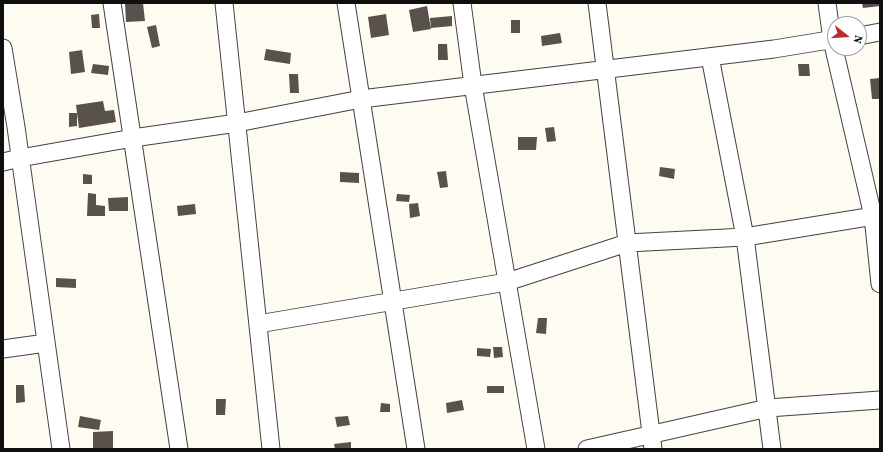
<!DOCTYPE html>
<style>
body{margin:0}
#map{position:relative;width:883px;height:452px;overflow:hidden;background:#fefcf2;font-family:"Source Serif 4",serif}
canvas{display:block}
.frame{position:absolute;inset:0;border:4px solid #0f0f0f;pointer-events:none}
.north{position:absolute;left:827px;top:16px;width:40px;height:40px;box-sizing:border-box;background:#fff;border:1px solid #9f9f9f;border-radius:50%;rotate:107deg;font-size:11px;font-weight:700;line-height:16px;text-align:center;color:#0f0f0f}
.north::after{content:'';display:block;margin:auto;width:14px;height:18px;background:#bb2c31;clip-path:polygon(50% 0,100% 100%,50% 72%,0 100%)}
</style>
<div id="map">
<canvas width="883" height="452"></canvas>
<div class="frame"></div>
<div class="north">N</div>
</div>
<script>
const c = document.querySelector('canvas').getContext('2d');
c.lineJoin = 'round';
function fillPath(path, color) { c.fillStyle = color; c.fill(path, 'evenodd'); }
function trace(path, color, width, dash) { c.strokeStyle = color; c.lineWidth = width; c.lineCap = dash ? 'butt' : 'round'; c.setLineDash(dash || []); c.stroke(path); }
fillPath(new Path2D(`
 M125,3h18l2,18 -19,1z
 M862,3h18v3l-17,2z
 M427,6l4,23 -18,3 -4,-22z
 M99,14l1,14h-8l-1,-13z
 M386,14l3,21 -18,3 -3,-21z
 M452,16v10l-21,2 -1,-10z
 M511,20h9v13h-9z
 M156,25l4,21 -8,2 -5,-21z
 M560,33l2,10 -20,3 -1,-10z
 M438,44h9l1,16h-10z
 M266,49l25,4 -1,11 -26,-4z
 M82,50l3,22 -14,2 -2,-22z
 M93,64l16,2 -1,9 -17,-2z
 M798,64h11l1,12h-11z
 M289,74h9l1,19h-9z
 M880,78v21h-8l-2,-20z
 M103,101l2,10 9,-1 2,12 -37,6 -3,-23z
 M69,113h8v13l-8,1z
 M554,127l2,14 -9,1 -2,-14z
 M518,137h19l-1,13h-18z
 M660,167l15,2 -1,10 -15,-3z
 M446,171l2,16 -8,1 -3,-16z
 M340,172l19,1v10l-19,-1z
 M83,174l9,1v9h-9z
 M88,193l8,1v11l9,1v10h-18z
 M397,194l13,1 -1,7 -13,-1z
 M128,197v14h-19l-1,-13z
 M418,203l2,13 -10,2 -1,-14z
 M195,204l1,10 -18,2 -1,-10z
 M56,278l20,1v9l-20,-1z
 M538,318h9l-1,16 -10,-1z
 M493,347h9l1,10 -9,1z
 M477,348l14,1 -1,8 -13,-1z
 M16,385h8l1,17 -9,1z
 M487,386h17v7h-17z
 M216,399h10l-1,16h-9z
 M462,400l2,10 -17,3 -1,-10z
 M381,403l9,1v8h-10z
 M80,416l21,4 -2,10 -21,-3z
 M348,416l2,9 -13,2 -2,-10z
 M113,431v18h-20v-17z
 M351,442v7h-16l-1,-5z`), '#58514c');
const minor = new Path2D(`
 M112,3l67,446
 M224,3l47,446
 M346,3l70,446
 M462,3l11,82 63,364
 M597,3l56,446
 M827,3l5,37 41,176 7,68
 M859,36l21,-4
 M3,48l13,79 45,322
 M710,57l35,180 27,212
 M3,162l17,-4 113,-20 104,-15 124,-24 413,-50 61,-10
 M258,324l249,-42 120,-39 118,-6 135,-22
 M3,349l43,-6
 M587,449l181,-41 112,-8`);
trace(minor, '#424242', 19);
trace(minor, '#fff', 17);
</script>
